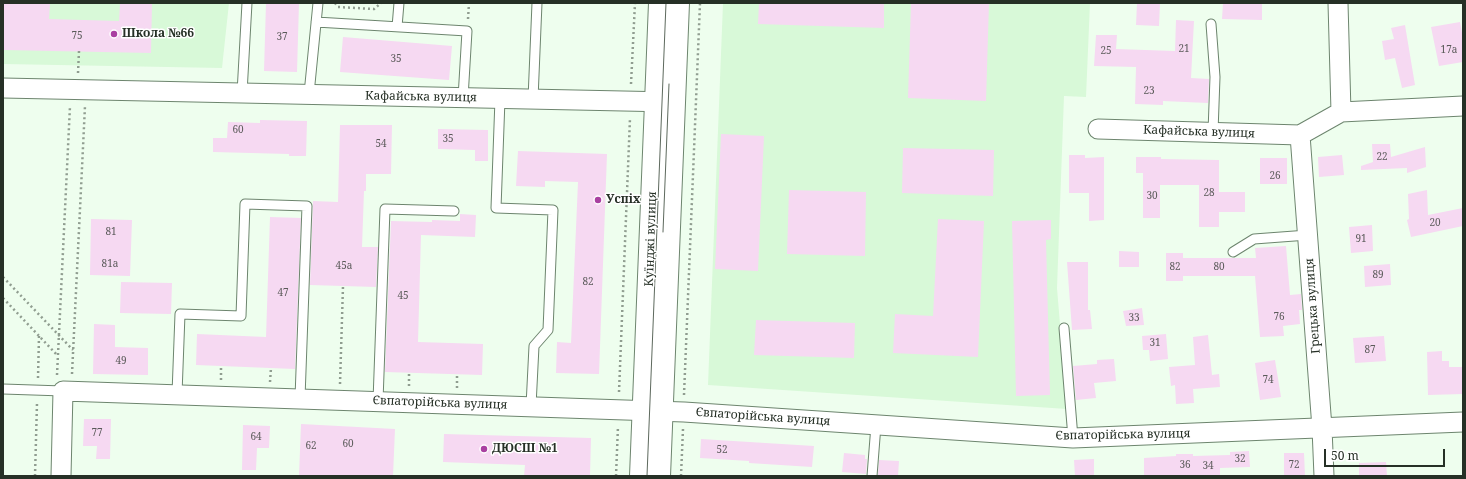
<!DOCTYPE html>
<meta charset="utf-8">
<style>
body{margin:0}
#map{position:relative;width:1466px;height:479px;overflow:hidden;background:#eefeee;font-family:"Noto Serif",serif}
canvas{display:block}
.frame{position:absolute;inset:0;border:4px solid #263026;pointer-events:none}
.scale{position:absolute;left:1324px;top:449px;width:121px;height:18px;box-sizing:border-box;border:2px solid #263026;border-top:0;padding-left:5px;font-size:12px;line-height:14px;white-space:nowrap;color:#263026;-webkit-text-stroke:3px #fff;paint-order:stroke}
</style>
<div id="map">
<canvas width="1466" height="479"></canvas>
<div class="frame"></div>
<div class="scale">50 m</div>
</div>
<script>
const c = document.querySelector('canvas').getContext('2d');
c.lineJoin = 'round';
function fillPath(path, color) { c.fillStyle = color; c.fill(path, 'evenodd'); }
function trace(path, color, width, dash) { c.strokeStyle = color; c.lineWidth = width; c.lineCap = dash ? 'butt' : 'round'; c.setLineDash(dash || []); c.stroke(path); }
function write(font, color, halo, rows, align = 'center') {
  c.font = font + ' "Noto Serif",serif'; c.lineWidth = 3; c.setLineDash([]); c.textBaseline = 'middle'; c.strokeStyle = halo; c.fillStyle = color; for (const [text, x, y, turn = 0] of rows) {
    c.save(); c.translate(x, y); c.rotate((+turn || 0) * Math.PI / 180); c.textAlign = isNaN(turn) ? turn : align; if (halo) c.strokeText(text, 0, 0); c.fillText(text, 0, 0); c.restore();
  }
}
fillPath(new Path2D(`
 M3,3h226l-7,65 -219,-4z
 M723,3h367l-4,94 -22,-1 -7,192 10,121 -359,-24z`), '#d8f9d8');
fillPath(new Path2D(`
 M3,3h47l-1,16 70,2 1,-18h32l-1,50 -148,-3z
 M266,3h33l-2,69 -33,-1z
 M759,3h125v25l-126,-4z
 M911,3h78l-3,98 -78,-3z
 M1137,3h23l-1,23 -23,-1z
 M1223,3h39v17l-40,-1z
 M1176,20l18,1 -3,57 18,1 -1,24 -45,-2v4l-28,-1 1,-37 -42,-1 2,-31h21l-1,14 59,2z
 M1460,22l3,16v24l-24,4 -8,-39z
 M1405,25l10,60 -13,3 -7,-30 -10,2 -3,-19 12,-2 -3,-11z
 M343,37l109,9 -3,34 -109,-8z
 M260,120l47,1 -1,35h-17v-2l-76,-2v-14h14l1,-16 32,1z
 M340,125h52l-1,49h-25v17h-2l-2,56h16l-2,40 -66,-2 3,-84 25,1z
 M438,129l50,1v31h-13v-11l-37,-1z
 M721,134l43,2 -6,135 -43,-2z
 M1372,144h18l1,13 34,-10 1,20 -19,6v-5l-46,2v-4l12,-4z
 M903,148l91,2 -1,46 -91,-3z
 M518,151l89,3 -8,220 -43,-1 1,-31 14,1 7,-161 -33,-1v6l-29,-1z
 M1069,155h16v3l19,-1v63l-15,1v-28h-20z
 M1342,155l2,20 -25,2 -1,-20z
 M1136,157h25v2l58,1v32h26v20h-26v15h-20v-42h-39v33h-17v-45h-7z
 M1260,158h27v26h-27z
 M789,190l77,2 -1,64 -78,-2z
 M1427,190l1,25 35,-7v18l-52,11 -4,-17 2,-1 -1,-25z
 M460,214l16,1 -1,22 -54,-2 -3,107 65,2 -1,31 -97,-3 6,-151 41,1v-2l28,1z
 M270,217l31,1 -6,151 -99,-4 1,-31 69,3z
 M91,219l41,1 -2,56 -40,-1z
 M938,219l46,2 -6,136 -85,-4 2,-39 38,2z
 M1051,220v19l-5,1 4,155 -34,1 -4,-175z
 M1372,225l1,26 -22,2 -2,-26z
 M1286,246l4,49 11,-1 1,16h-3l1,14 -17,2 1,10 -24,1 -5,-61h-72v5h-17v-28h17v5h73l-1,-10z
 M1119,251l20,1v15h-20z
 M1067,262h21v48h2l2,19 -20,1z
 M1390,264l1,21 -26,2 -1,-21z
 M121,282l51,1 -1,31 -51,-1z
 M1142,308l2,17 -18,1 -3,-15z
 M756,320l99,3 -1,35 -100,-3z
 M94,324l21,1v22l33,1v27l-55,-1z
 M1166,334l2,25 -18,2 -1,-11h-6l-1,-14z
 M1208,335l4,40 7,-1 1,13 -27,2 1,14 -18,1 -1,-19 -4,1 -2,-19 26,-2 -2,-28z
 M1384,336l2,25 -31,2 -2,-25z
 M1442,351v10h7v6h14v27l-35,1 -1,-43z
 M1114,359l2,22 -22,2 2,15 -20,2 -3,-34 24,-2v-4z
 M1275,360l6,37 -21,3 -5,-37z
 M84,419h27l-1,40h-14l1,-13h-14z
 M301,424l94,5 -2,47h-94z
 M243,425l27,1 -1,22h-12l-1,22h-14z
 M444,434l147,4 -1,38h-66l1,-11 -82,-3z
 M701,439l113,7 -2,21 -63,-4v-2l-49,-3z
 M1249,451l1,16 -30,1v8h-76v-18l32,-2v-2h17v2l37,-1v-3z
 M844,453l21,2v4h2l-1,15 -24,-2z
 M1284,453h20l1,23h-21z
 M1094,459v17h-19l-1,-16z
 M879,460l20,1 -1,15h-18v-1h-2z
 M1386,462l1,14h-28v-13z`), '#f6d9f2');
const lane = new Path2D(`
 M316,22l151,9 -4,67
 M1211,24l4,53 -2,55
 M397,27l2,-24
 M242,93l5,-90
 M309,94l9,-91
 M500,99l-4,109 57,2 -5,120 -14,16 -3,60
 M533,99l4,-96
 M1233,252l21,-13 54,-4
 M1064,328l9,110
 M3,389l60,2
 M177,394l3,-80 61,2 4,-112 62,2 -7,192
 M378,401l7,-192 69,2
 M872,476l4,-51`);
const street = new Path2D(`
 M1338,3l3,109
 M3,88l668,14
 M1098,129l202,6
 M1300,135l22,293 2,48
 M1300,135l41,-23 122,-6
 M61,476l2,-85 621,21 389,26 390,-16`);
const secondary = new Path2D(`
 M641,476l19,-473
 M659,476l19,-473`);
trace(lane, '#6d856e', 11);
trace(street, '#6d856e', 21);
trace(secondary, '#6d856e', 24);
trace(new Path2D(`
 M335,3l3,4 36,2 7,-6
 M468,19l1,-16
 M78,73l1,-22
 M631,84l4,-81
 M3,277l70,73
 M3,298l55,58
 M72,374l13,-268
 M57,375l13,-269
 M38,378l1,-42
 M221,380v-14
 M270,382l1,-14
 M340,384l3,-98
 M409,386v-14
 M457,388v-14
 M619,392l11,-274
 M684,395l16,-392
 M35,476l2,-73
 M616,476l2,-50
 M681,476l2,-47`), '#909d90', 2.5, [2, 3]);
trace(lane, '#fff', 9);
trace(street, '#fff', 19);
trace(secondary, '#fff', 22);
trace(new Path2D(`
 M663,232l6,-148
 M647,476l19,-473`), '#5d695d', 1);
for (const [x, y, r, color] of [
 [114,34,4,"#a940a1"],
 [598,200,4,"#a940a1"],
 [484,449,4,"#a940a1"]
]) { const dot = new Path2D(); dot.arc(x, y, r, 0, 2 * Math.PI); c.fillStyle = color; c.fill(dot); trace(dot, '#fff', 1.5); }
write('10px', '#5a5a59', null, [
 ["75",77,36],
 ["37",282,37],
 ["21",1184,49],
 ["17а",1449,50],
 ["25",1106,51],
 ["35",396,59],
 ["23",1149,91],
 ["60",238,130],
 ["35",448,139],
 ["54",381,144],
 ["22",1382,157],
 ["26",1275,176],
 ["28",1209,193],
 ["30",1152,196],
 ["20",1435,223],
 ["81",111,232],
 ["91",1361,239],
 ["81а",110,264],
 ["45а",344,266],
 ["82",1175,267],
 ["80",1219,267],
 ["89",1378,275],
 ["82",588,282],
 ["47",283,293],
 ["45",403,296],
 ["76",1279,317],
 ["33",1134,318],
 ["31",1155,343],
 ["87",1370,350],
 ["49",121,361],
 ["74",1268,380],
 ["77",97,433],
 ["64",256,437],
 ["60",348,444],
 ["62",311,446],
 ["52",722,450],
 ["32",1240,459],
 ["36",1185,465],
 ["72",1294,465],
 ["34",1208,466]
]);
write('bold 12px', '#263026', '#fff', [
 ["Школа №66",122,34],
 ["Успіх",606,200],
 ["ДЮСШ №1",492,449]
], 'left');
write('12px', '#263026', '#fff', [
 ["Кафайська вулиця",421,97,1],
 ["Кафайська вулиця",1199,132,2],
 ["Куїнджі вулиця",651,239,-88],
 ["Грецька вулиця",1313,306,-94],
 ["Євпаторійська вулиця",440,403,2],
 ["Євпаторійська вулиця",763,417,4],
 ["Євпаторійська вулиця",1123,435,-1]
]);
</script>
